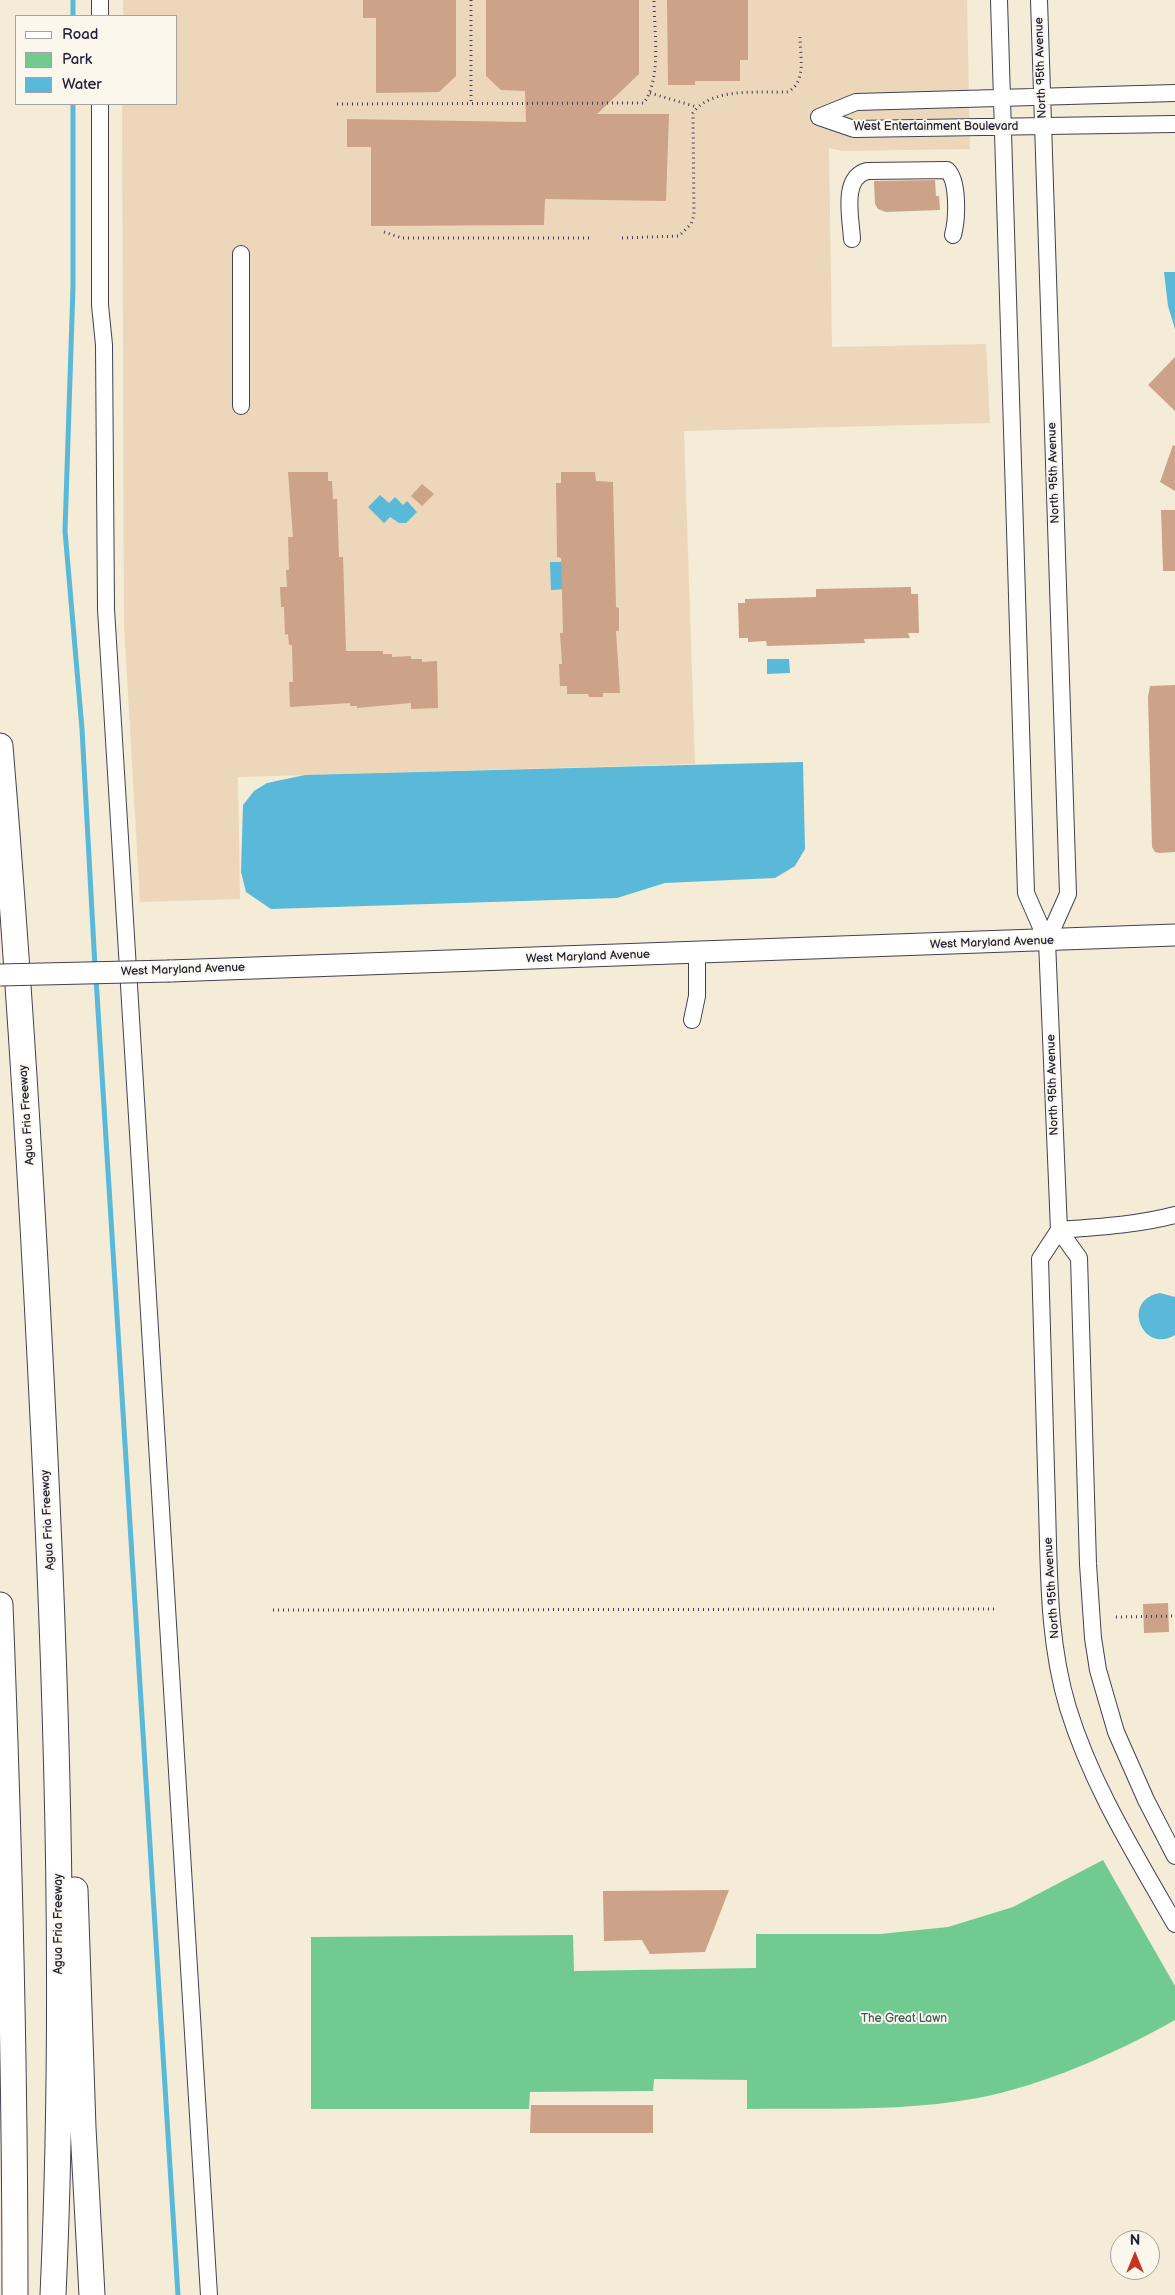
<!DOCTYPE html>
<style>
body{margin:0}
#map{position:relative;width:1175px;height:2295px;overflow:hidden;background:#f4ecd6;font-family:"Balsamiq Sans",sans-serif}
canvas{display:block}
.legend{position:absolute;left:15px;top:15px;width:162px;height:90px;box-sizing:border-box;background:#fbf7ec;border:1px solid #a4a2a5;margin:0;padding:6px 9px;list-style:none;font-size:15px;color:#22223b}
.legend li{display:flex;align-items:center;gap:10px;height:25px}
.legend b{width:25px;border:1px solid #a4a2a5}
.north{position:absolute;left:1110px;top:2230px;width:50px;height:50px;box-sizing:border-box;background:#fbf7ec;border:1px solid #a4a2a5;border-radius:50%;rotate:0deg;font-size:14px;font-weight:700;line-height:20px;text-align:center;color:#22223b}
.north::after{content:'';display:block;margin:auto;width:18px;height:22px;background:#c8321e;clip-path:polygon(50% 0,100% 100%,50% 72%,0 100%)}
</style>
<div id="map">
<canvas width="1175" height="2295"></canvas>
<ul class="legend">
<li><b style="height:6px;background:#fff"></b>Road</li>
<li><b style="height:14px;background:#71cb91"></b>Park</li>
<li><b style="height:14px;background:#5ab8d8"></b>Water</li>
</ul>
<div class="north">N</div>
</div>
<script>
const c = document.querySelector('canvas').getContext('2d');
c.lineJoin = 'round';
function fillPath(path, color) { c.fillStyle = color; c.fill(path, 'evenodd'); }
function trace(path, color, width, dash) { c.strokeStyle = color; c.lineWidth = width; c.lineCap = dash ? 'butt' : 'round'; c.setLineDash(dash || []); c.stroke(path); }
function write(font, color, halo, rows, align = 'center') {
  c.font = font + ' "Balsamiq Sans",sans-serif'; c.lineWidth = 4; c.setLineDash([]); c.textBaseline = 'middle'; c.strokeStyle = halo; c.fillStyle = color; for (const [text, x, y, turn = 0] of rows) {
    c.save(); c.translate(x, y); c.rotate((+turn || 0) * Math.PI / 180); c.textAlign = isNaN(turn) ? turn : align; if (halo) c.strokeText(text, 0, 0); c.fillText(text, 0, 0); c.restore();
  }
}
fillPath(new Path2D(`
 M123,0h844l3,149 -127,2 -14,-3 3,199 154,-3 4,79 -306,8 11,333 -457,13 2,122 -100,3 -16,-277 -2,-521h54v-88h-53z`), '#ecd7ba');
fillPath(new Path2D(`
 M1103,1860l72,126v34c-56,32 -133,66 -197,78 -75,14 -154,10 -231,11v-29l-93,-1 -1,12 -123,1 -1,17h-218v-172l262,-2 1,36 182,-3v-34h124l68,-7 65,-20z`), '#71cb91');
fillPath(new Path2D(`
 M1164,272h11v57l-7,-23z
 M380,495l9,8 6,-6 8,8 4,-4 10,11 -11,11h-7l-9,-6 -6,6 -16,-16z
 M550,562h15l1,27 -15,1z
 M767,659h22l1,14 -23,1z
 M803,762l2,87 -10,17 -20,12 -110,5 -48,15 -346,11 -25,-17 -5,-20 2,-67 11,-14 13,-8 38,-8z
 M1160,1293l15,4v38c-32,20 -55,-35 -15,-42z`), '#5ab8d8');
trace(new Path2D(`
 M73,16v-16
 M73,104v183l-8,244 17,198 13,238
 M96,978l82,1317`), '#5ab8d8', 5);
fillPath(new Path2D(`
 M363,0h93v76l-17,16 -63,1v-75h-13z
 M486,0h153v74l-42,40h72l-3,87 -121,-2 -1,26 -173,1v-79h-24v-28l179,3 -1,-31 -24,-1 -15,-14z
 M667,0h81v60h-8v21h-45v4h-27z
 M935,180l1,16h3l1,14 -54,2 -8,-3 -3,-5 -1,-23z
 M1175,357v54l-27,-26z
 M1173,445l2,1v45l-15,-9z
 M288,472h40v9h4l1,18h4l2,58h4l3,94h37v3h9v3l19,-1v3h11v3l15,-1 1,47 -27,1v-6l-54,5v-2h-7v-3l-60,4 -1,-25h4l-1,-37h-3l-1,-11 -3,1 -1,-28h-3l-1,-20h7l-1,-17h3l-1,-33h5z
 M561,472h34l1,9 17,1 3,125 3,1v23h-3l4,62h-17v4h-14l-1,-3h-21v-8h-7l-1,-22h3l-2,-31h3l-2,-75 -4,-1 -1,-74h5z
 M422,484l12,10 -12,12 -11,-10z
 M1161,510h14v61h-12z
 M911,587v7h7l1,39h-11l2,5 -46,1 1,4 -98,3 -1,-5 -18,1v-4h-9l-1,-35h7v-4l71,-2v-8z
 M1175,685v167l-16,1 -4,-1 -3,-5 -4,-150 2,-11z
 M1168,1603l1,29 -25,1 -1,-29z
 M729,1890l-24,62 -55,2 -8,-14 -38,1 -1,-50z
 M531,2105h122v28h-123z`), '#cca289');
const minor = new Path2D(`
 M999,0l27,893 21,48 12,289 20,28 9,306 5,74 5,32 18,62 30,68 29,56
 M1039,0l29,894 -21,47
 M100,16v-16
 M100,104v201l4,40 2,264 103,1686
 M819,117l37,-15 319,-9
 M819,117l35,12 321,-5
 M852,239c-1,-21 -11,-61 15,-68l80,-1c12,11 10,50 6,65
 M241,254v152
 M692,1020l5,-24v-43
 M1059,1230l-19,29c2,82 5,164 7,246 2,68 1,137 21,203 24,78 67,146 107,216
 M1059,1230c39,-3 78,-5 116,-15`);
const major = new Path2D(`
 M170,971l1005,-36`);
const highway = new Path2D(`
 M0,746c19,230 33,461 44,692 14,285 22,571 9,857
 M0,1605c9,230 15,460 15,690
 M75,1890l8,238 9,167`);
trace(minor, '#424052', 18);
trace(major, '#424052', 23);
trace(highway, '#424052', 27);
trace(new Path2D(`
 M471,0v104
 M650,93l47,14
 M337,104l307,-1c18,-27 10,-71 10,-103
 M384,232l18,6h190
 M622,238l57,-2 12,-12 3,-9 -1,-102c18,-26 66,-20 95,-21 19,-11 12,-36 12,-55
 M273,1610l724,-1
 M1116,1617l59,-1`), '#424052', 3, [1, 4]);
trace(minor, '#fff', 16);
trace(major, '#fff', 21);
trace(highway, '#fff', 25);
const majorBridge = new Path2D(`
 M0,975l170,-4`);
trace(majorBridge, '#424052', 23, []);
trace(majorBridge, '#fff', 21);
write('12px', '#22223b', '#fbf7ec', [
 ["North 95th Avenue",1041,68,-92],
 ["West Entertainment Boulevard",936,127],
 ["North 95th Avenue",1054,473,-92],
 ["West Maryland Avenue",992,943,-2],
 ["West Maryland Avenue",588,957,-2],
 ["West Maryland Avenue",183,970,-2],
 ["North 95th Avenue",1053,1085,-92],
 ["Agua Fria Freeway",27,1115,-94],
 ["Agua Fria Freeway",48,1520,-93],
 ["North 95th Avenue",1052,1588,-94],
 ["Agua Fria Freeway",59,1924,-90]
]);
write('12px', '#3e5d59', '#fbf7ec', [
 ["The Great Lawn",904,2019]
]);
</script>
